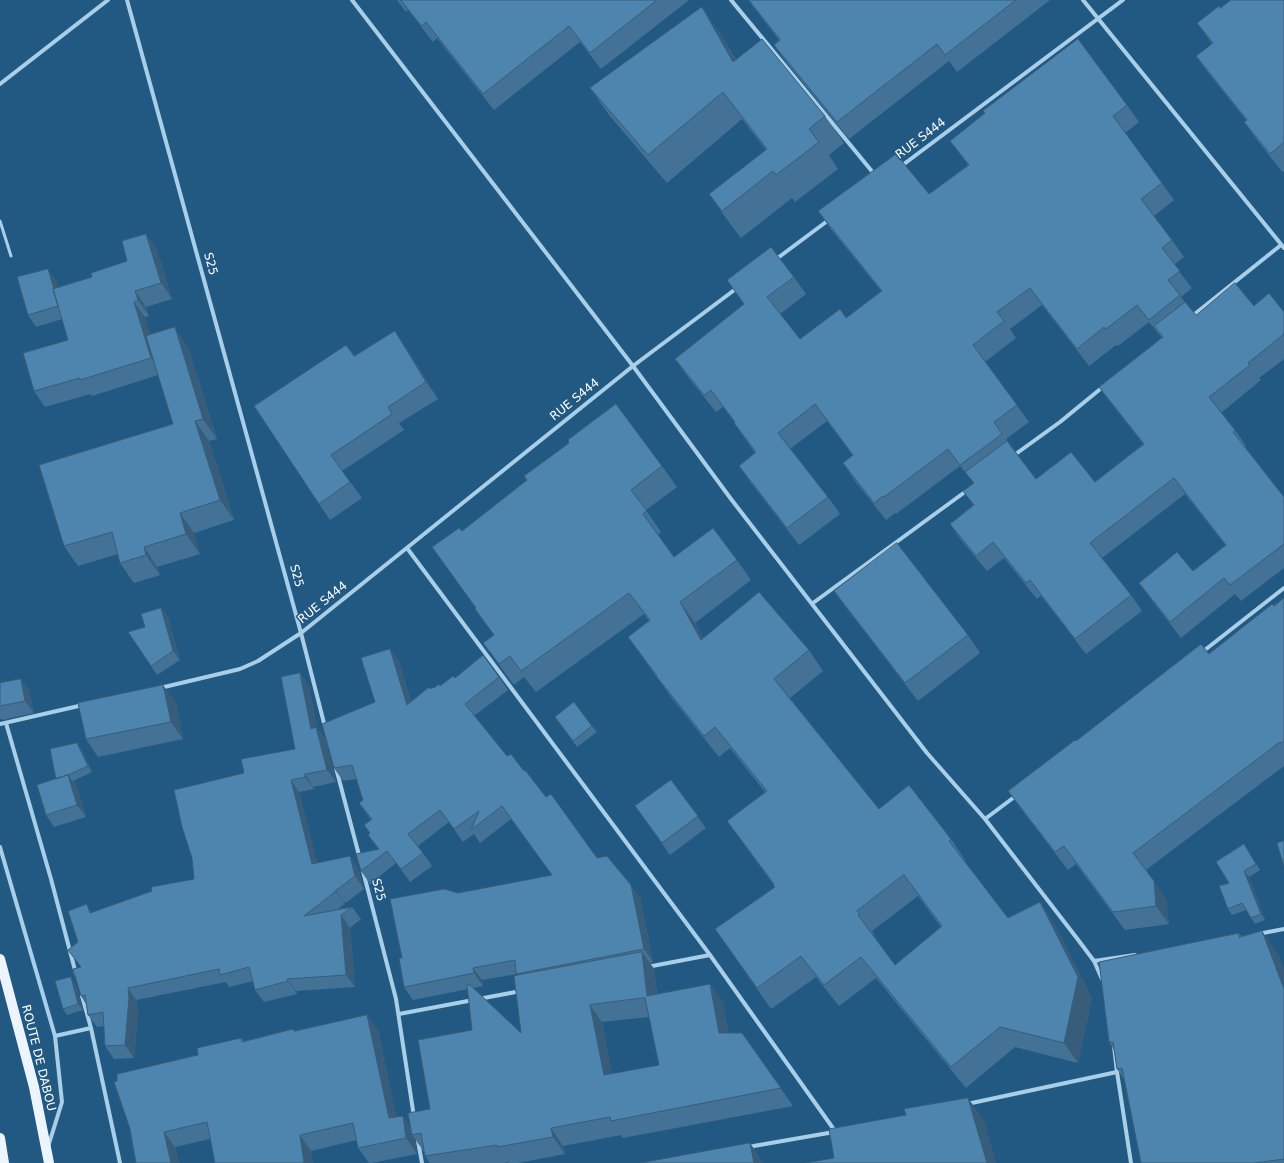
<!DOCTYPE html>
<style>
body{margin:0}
canvas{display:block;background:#215983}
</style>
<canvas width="1284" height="1163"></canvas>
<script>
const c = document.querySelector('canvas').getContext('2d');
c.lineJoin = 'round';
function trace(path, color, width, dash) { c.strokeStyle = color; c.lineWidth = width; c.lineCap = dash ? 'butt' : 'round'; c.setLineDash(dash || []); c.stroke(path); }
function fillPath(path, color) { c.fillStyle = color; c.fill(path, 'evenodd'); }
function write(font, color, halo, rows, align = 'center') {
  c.font = font + ' "DejaVu Sans",sans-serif'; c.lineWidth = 3; c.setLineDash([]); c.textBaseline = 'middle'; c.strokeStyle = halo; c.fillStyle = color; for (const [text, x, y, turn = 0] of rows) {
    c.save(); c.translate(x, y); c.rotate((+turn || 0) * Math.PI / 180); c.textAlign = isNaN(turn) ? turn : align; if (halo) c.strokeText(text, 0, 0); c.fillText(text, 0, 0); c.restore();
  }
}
trace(new Path2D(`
 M0,221l11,35`), '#a9cee8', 3);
trace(new Path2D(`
 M127,0l174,633 24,94
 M352,0l281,366 98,133 196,254 58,66 94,122 15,20 8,18
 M731,0l144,175
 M1083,0l201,248
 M0,84l108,-84
 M900,167l223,-167
 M775,260l55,-41
 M1191,317l90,-72
 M1013,456l47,-34 44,-36
 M407,548l303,407 125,176
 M813,603l156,-114
 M1201,653l83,-65
 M160,688l80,-19 18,-8 43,-28 332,-267 104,-78
 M6,723l45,156 25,95
 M0,724l83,-19
 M336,768l24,91
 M985,819l32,-24
 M0,847l55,189 7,66 -14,45
 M363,871l33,128 18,118
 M1258,934l26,-5
 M1094,961l41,-6
 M647,967l63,-12
 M82,996l9,32 29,135
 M399,1014l122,-23
 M55,1036l36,-8
 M1114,1046l3,26 14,91
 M967,1104l150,-32
 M418,1141l4,22
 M748,1147l86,-15`), '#a9cee8', 4);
trace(new Path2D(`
 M0,959l34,128 15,76
 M0,1138l4,25`), '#ecf5fe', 10);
fillPath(new Path2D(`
 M397,0h292l-88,69 -21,-27 -86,68 -57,-72 -4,4 -25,-32 -2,2z
 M748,0h302l-93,72 -8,-11 -100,78 -63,-77 -12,-17 5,-5z
 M1284,0v171l-2,1 -25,-32 -13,-18 2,-2 -37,-46 -13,-18 16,-12 -15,-21z
 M702,7l19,28 15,25 89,56 19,27 -15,12 9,14 -43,33 -3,-4 -51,40 -13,-17 -19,-27 57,-44 -24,-31 -75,64 -58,-68 -19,-27z
 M1127,105l12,17 -14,11 49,67 -20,16 18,24 12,17 -10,8 18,23 -11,9 4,5 11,13 58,-9 30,6v47l-25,19 2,2 -40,33 14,17 11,16 -1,1 39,50v71l-43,33 -6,-7 -54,44 -31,-40 -11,-15 54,-12 33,-25 -41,-52 -83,64 29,37 11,16 -56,43 -45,-58 -4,3 -33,-41 -17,13 -26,-31 -11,-16 23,-19 -10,-14 11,-8 -14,-17 -64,48 -1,-1 -9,7 -31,-39 -12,-18 10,-7 -26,-35 -37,28 38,48 12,17 -41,31 -48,-62 -12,-17 16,-13 -21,-30h1l-12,-16 -7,5 -29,-36 -12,-17 69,-55 -17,-24 67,-3 12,17 -26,20 20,25 46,-21 35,-27 -51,-63 -12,-17 111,-17 39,-29 -18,-24zM1042,305l47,61 27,-21 2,1 31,-24 13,16 -63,49 12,16 32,41 -48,38 -59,-3 -30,-40 23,-17 -44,-60 31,-24 -6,-9z
 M146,234l11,16 15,49 -26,8 3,9 -4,1 5,18 38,12 29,92 -8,2 25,79 -40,13 6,21 -43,13 3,8 -26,8 -14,-20 -2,-9 -40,12 -14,-20 109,-122 -15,-49 -66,21 -2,-2 -45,13 -11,-16 34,-51 -6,-21 -26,8 -8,-12 29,-34 1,6 34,-10 35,-16z
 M346,345l9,11 51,-9 32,52 -39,24 5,7 -62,41 20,27 -32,22 -11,-16z
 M662,466l15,21 -31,23 15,22 -3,3 16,22 63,3 14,20 -56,43 8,15 106,12 14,21 -33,27 89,111 72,30 14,21 -1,1 44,57 46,5 38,75 -14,65 -63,-16 -49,41 -90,-110 -37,28 -23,-29 -45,32 -56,-80 60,-42 -48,-66 38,-29 -35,-44 -11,9 -48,-60 -43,-60 21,-16 -5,-7 -108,78 -12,-15 -10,8 -31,-42 11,-8 -19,-26 1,-1 -44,-61 30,-16zM918,896l23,31 -46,38 -21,-29v-1l-2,-4z
 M834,591l134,44 12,18 -62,48 -71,-92z
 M1284,598v168l-138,104 20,29 3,25 -44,6 -49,-66 -8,6 -47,-61 -13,-18 68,-50 133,-87z
 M161,608l7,9 12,43 -23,15 -6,-9 -6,-39z
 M390,649l9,13 12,39 19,-12 10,-3 15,-8 44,-1 9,13 -34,26 33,40 39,41 51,61 43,39 13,65 -3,1 4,6 3,25 66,8 5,31h14l51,73 -170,32 -2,-3 -58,11 2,8 -47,9h-10v-1l-4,1h-74l-5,-7 -1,-4 -9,-13 2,15 -46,9h-2l-11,-15 -1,-8 -46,11 2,12h-98l-5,-24 -35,8 4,16h-43l-6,-34 -13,-48 81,-26 43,-17 3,3 50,-10 84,-1 18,87 14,10 20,-18 42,-79 -4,-41 -55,11 -9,-13 -2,-29 56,-65 94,-18 -41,-56 -31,24 -6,-9 -11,8 -14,-20 -31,24 14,20 -22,16 -14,-19 -26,21 -9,-13 17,-22 -10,-14 2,-2 -6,-8 7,-5 -12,-17 4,-3 -7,-21 -13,2 -9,-13 41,-66zM517,974l1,1 3,58 -48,-45 10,-2 -1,-6zM649,1017l10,48 -47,9 -10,-52z
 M300,673l9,13 8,42 8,11 11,43 -23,5 1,2 -15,3 18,71 41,5 6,21 -17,13h-3l1,2 -8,5 15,-2 9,12 -11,9 5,59 -59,4 1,3 -33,8 -9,-12 -2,-9 -24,6 -3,-5 -90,18 2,11 -4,47 -20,1 -9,-13 -1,-20 -7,1 -9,-12 -2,-11 -5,-8v-29l-13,-17 10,-8 14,-30 102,-33 50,-106 51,-24z
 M21,679l8,12 5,22 -32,7 -2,-2v-35z
 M176,703l7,36 -85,18 -12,-18z
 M555,717l37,9 5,6 -20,15z
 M77,743l4,6 11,23 -19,9 4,6 9,30 -32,10 -8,-12 10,-36z
 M671,780l35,48 -36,27 -35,-49z
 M1244,844l16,26 -11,7 16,43 -10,4 -9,-14 -14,5 -4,-6 1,-26z
 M1239,933l3,4 37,19 5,13v194h-143l-17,-84 -7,-10 -3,-19 -5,-8z
 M75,983l8,27 -16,5 -4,-6z`), '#437296');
fillPath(new Path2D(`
 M702,7l19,28 31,55 -19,-28z
 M146,234l11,16 15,49 -11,-16z
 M48,269l9,12 10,37 -8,-12z
 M135,291l11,16 3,9 -11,-16z
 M134,302l11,15 17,57 -11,-16z
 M175,327l13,20 29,92 -14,-20z
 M395,331l11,16 32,52 -12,-17z
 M195,421l14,20 25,79 -14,-20z
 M180,513l14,20 6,21 -14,-20z
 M144,547l13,20 3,8 -14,-20z
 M680,602l15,21 20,38 -14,-21z
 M161,608l7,9 12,43 -7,-9z
 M390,649l9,13 17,56 -9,-13z
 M300,673l9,13 8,42 8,11 11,43 -9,-12 -16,-41z
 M21,679l8,12 5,22 -9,-12z
 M163,685l13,18 7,36 -12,-17z
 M77,743l4,6 11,23 -4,-6z
 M305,774l8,13 1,2 -9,-12z
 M68,775l9,12 9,30 -9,-12z
 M291,780l8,12 22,85 -9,-13z
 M350,856l8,12 6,21 -9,-13z
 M1244,871l5,6 16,43 -4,-6z
 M1154,881l12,18 3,25 -13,-18z
 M631,885l9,12 13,65 -9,-13z
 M336,890l8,12 1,2 -9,-13z
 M1040,902l14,21 38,75 -14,65 -14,-20z
 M87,904l8,13 -5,-4z
 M341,915l9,13 5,59 -9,-12z
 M1262,931l17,25 5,13v20z
 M642,952l12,17 5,45 -12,-18z
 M473,968l9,12 1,6 -9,-13z
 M71,977l4,6 8,27 -5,-6z
 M287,979l9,12 1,3 -9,-13z
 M710,984l13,18 9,49 -13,-18z
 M128,988l8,12 2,11 -4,47 -9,-13z
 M590,1005l12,17 14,71 -12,-18z
 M367,1015l11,15 22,104 -11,-16z
 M968,1098l16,22 12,43h-9z
 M403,1116l10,15 -1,4 3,4 2,15 -11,-16z
 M551,1128l12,18 2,8 -12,-17z
 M164,1132l11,15 4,16h-8z
 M300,1135l11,16 2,12h-9z
 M750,1143l14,20h-10z`), '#375d7a');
const building = new Path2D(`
 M401,0h256l-67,53 -21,-27 -86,68 -57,-72 -4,4z
 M749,0h267l-71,55 -8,-11 -100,78 -63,-77 6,-5z
 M1231,0h53v142l-14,12 -26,-32 3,-2 -51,-64 17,-13 -16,-20 22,-17 1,2z
 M702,7l31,55 29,-23 63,77 -16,13 10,13 -43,33 -3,-4 -51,40 -13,-17 58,-45 -44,-57 -75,63 -58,-67z
 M1078,39l49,66 -14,11 49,67 -21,16 31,41 -10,8 18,23 -12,9 12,15 -31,25 -12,-15 -31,24 -2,-2 -27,22 -47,-61 -33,24 7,9 -31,24 44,60 -23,17 8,12 -42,31 -12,-16 -64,48 -1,-1 -9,7 -31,-40 10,-8 -38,-51 -37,29 50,64 -41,31 -48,-62 17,-14 -22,-29 1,-1 -24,-32 -7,5 -29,-36 69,-55 -17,-24 44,-33 23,30 -27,20 33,42 40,-30 6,9 36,-27 -64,-80 78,-57 33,40 40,-29 -19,-24 35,-28 -2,-2z
 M146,234l15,49 -26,8 3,9 -4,2 17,56 -71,22v-2l-46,13 -11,-38 45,-13 -15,-51 39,-12 -1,-4 36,-12 -5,-20z
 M48,269l6,20h-1l5,17 -30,9 -11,-38z
 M1235,283l19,23 15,-13 15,19v22l-36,29 2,2 -41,32 26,33 -2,2 51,65v47l-54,41 -6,-7 -54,44 -31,-39 38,-31 16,19 33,-26 -52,-67 -84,65 41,52 -56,44 -45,-59 -4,3 -33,-41 -17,14 -26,-32 24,-19 -11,-14 11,-8 -9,-11 42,-31 29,38 35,-27 24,30 49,-38 -45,-57 64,-50 -9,-11 31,-24 11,13z
 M175,327l28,92 -8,2 25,79 -40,13 6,21 -42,13 2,8 -26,8 -8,-31 -48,14 -25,-81 134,-41 -27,-88z
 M395,331l31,51 -38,25 4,7 -61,41 19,27 -31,22 -65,-98 92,-61 8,11z
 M616,404l46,62 -31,24 16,21 -4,3 31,43 39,-29 24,32 -57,42 21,38 58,-48 50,58 -35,29 105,130 30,-24 42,54 -2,2 59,77 32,-16 38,75 -14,66 -64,-16 -49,40 -90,-110 -37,28 -23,-29 -44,32 -42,-59 60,-42 -2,-2 1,-1 -47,-63 40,-30 -52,-64 -11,9 -48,-60h1l-29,-39 22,-17 -21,-27 -108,78 -11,-15 -11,8 -16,-21 11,-8 -19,-26 1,-1 -44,-61 27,-19 3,3 65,-51 -3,-4 45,-33 -1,-3zM904,875l38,51 -47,39 -37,-50 2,-1 -3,-3z
 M897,543l71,92 -63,48 -71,-92z
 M1284,598v143l-3,2 -1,-1 -147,111 21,28 2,25 -43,6 -49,-66 -9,6 -47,-61 67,-51 1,1 125,-97 8,10 63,-50 2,2z
 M161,608l12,43 -22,15 -23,-34 17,-5 -4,-13z
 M390,649l17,56 22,-18 1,2 3,-2 1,1 5,-4 1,2 13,-10 2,2 28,-23 16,22 -34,27 42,52 4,-2 13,17 1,-1 21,27 5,-3 46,64 10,-2 24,29 13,64 -128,25 -1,-14 -42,8 1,5 -70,14 -5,-29h3l-12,-59 54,-10 14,4 94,-18 -50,-69 -31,24 8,-19 -25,18 -14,-19 -32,24 15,19 -22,16 -14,-18 -26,20 -5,-17 23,-5 -11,-14 2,-2 -6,-8 8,-6 -13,-16 4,-3 -11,-35 -18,3 -12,-44 53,-22 -14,-44z
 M300,673l11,56 5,-2 11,43 -22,4v3l-14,3 21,84 38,-8 5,20 -17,13 -2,1v1l-32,25 48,-9 -11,8 5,60 -59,4 1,2 -33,9 -6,-23 -29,8 -1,-6 -91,19 1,10 -4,47 -20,1 -2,-34 -15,3 -3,-20 -4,1 -8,-27 8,-2 -13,-17 10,-8 -10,-31 19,-7 3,9 62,-22 -1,-4 43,-8 -2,-21 -10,-31 -8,-37 70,-17 -3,-14 54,-10 -14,-72z
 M21,679l4,22 -25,5v-23z
 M163,685l8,37 -85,17 -8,-36z
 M574,702l18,24 -19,15 -18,-24z
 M77,743l11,23 -20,9 -12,4 -6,-30z
 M68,775l9,30 -31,10 -9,-30z
 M671,780l27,36 -36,27 -27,-37z
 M1284,841v26l-7,-24z
 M1244,844l12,20 -12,7 17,43 -10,4 -9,-15 -14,6 -9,-23 10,-3 -13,-21z
 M1262,931l22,58v170l-29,4h-114l-19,-95 -5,1 -4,-27h-4l-10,-80 140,-29v4z
 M642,952l5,44 63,-12 9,49h23l39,55 -170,33 -1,-4 -59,11 2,9 -56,10v-2l-72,11 -4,-23 -9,2 -4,-22 22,-4 -12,-69 54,-10 -5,-45 2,-1 52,49 -7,-57zM645,998l14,67 -55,10 -14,-70z
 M71,977l7,27 -15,5 -8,-28z
 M367,1015l22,103 14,-2 3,22 -48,10 -5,-25 -53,12 4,28h-89l-8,-41 -43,10 7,31h-35l-6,-34 -16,-47 3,-1v-7l81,-19 -1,-7 44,-10 1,4 51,-13 1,2z
 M968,1098l19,65h-182l29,-5 -5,-29 77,-14 -2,-6z
 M750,1143l4,20h-114z`);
fillPath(building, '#4e85ae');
trace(building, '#375d7a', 1);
write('12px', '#fff', '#215983', [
 ["RUE S444",921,139,-37],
 ["S25",210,264,75],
 ["RUE S444",575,400,-39],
 ["S25",296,576,75],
 ["RUE S444",323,603,-39],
 ["S25",378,890,75],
 ["ROUTE DE DABOU",38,1058,76]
]);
</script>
